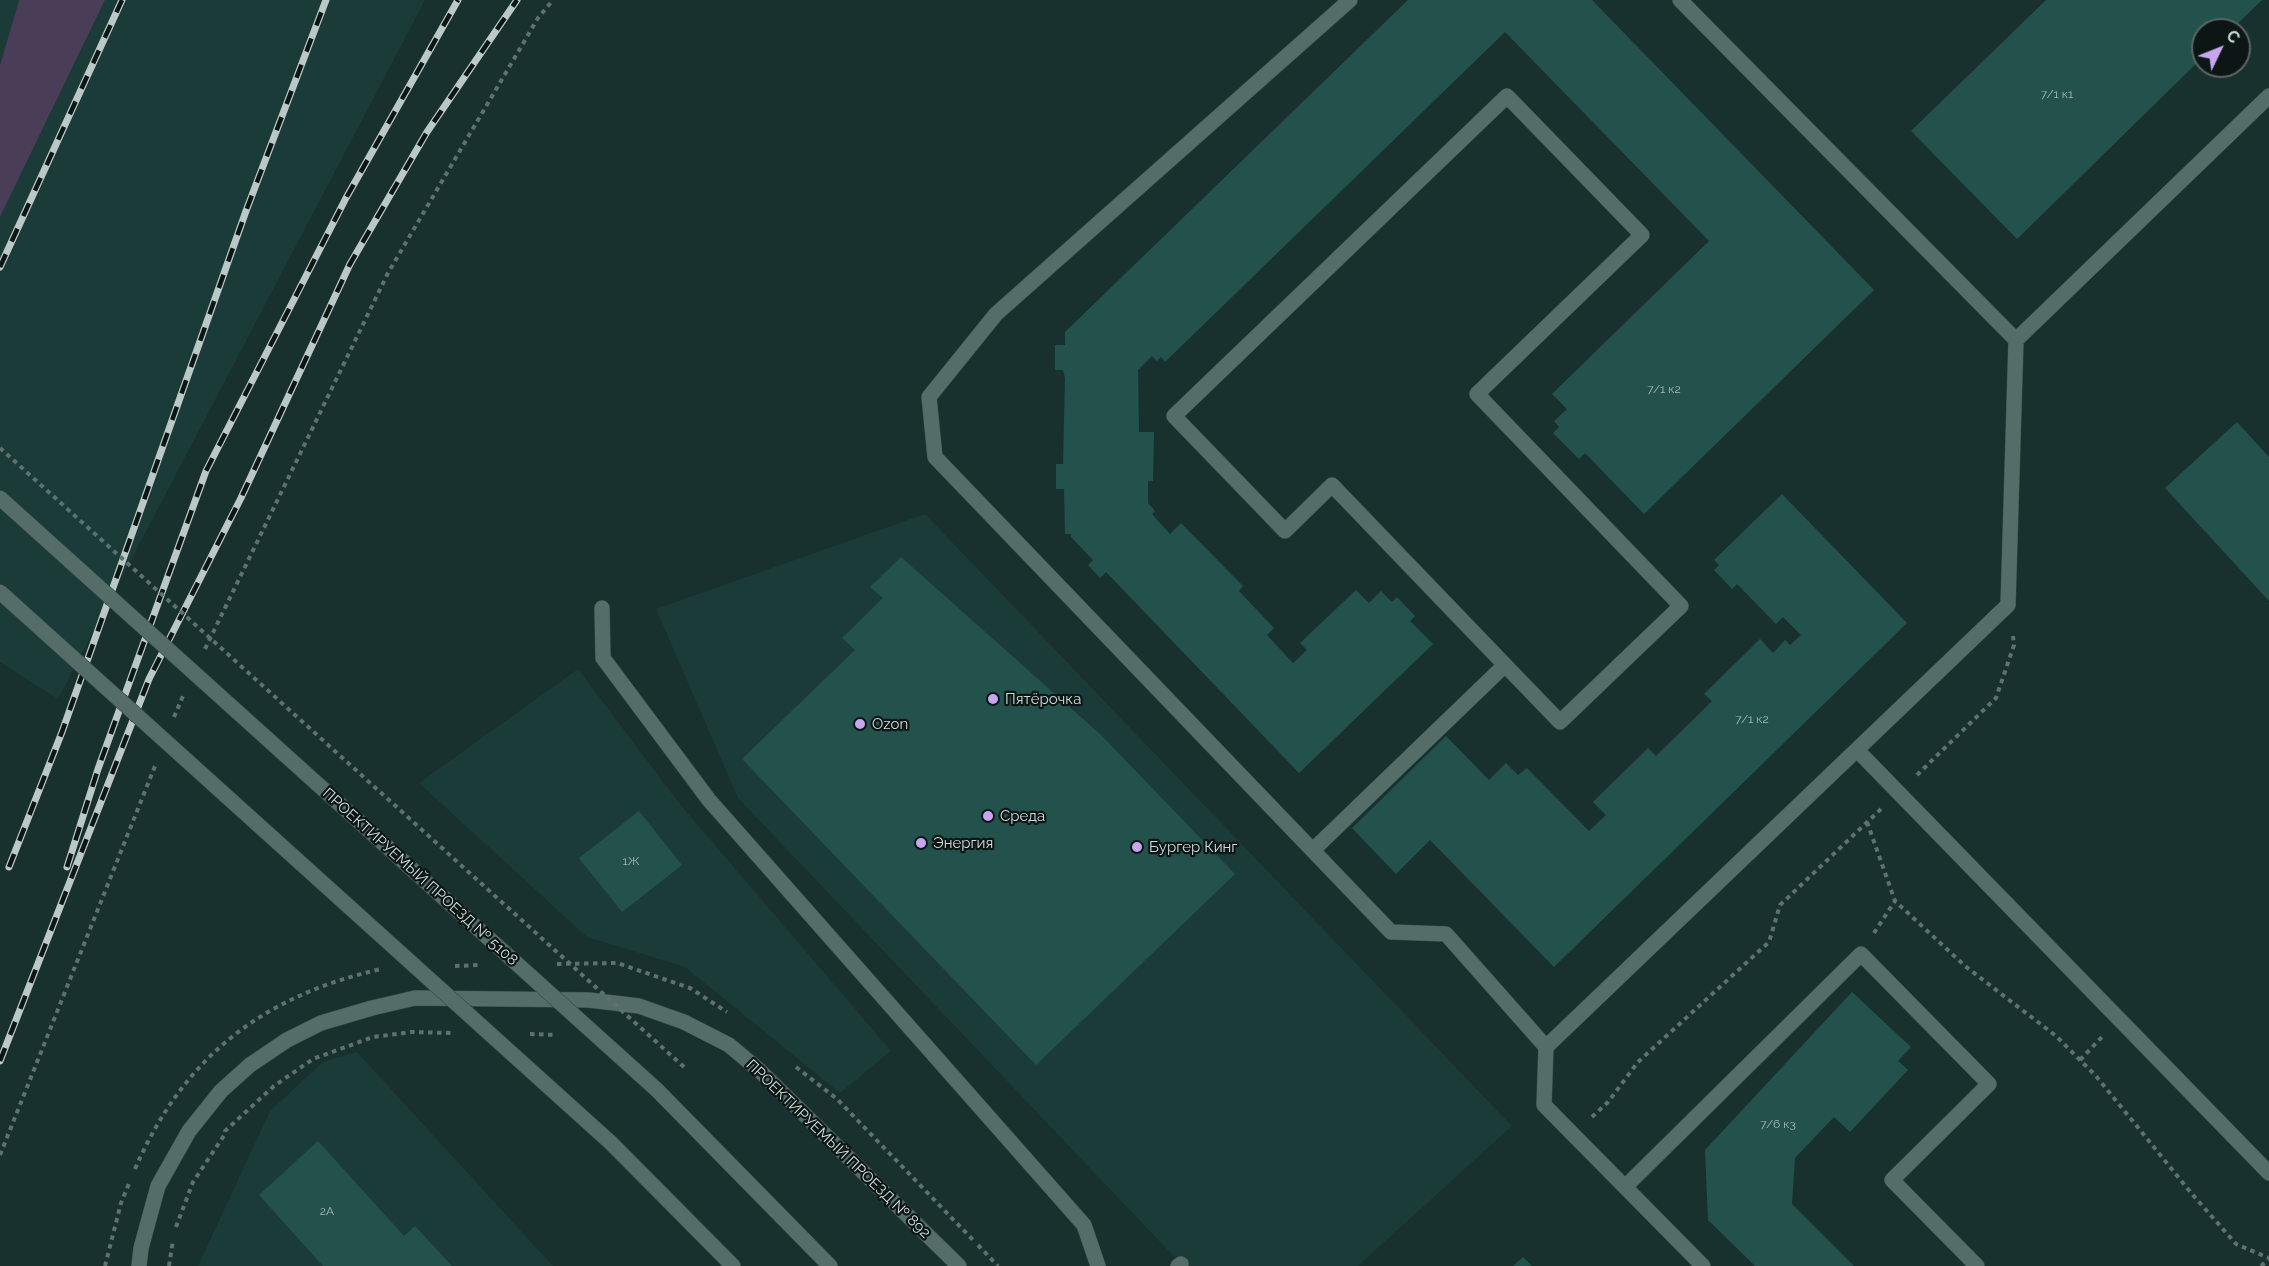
<!DOCTYPE html>
<meta charset="utf-8">
<style>
body{margin:0}
#map{position:relative;width:2269px;height:1266px;overflow:hidden;background:#19312e;font-family:Raleway,sans-serif}
canvas{display:block}
.north{position:absolute;left:2191px;top:18px;width:60px;height:60px;box-sizing:border-box;background:#0c1715;border:2px solid #5a6664;border-radius:50%;rotate:47deg;font-size:16px;font-weight:700;line-height:24px;text-align:center;color:#cedcda}
.north::after{content:'';display:block;margin:auto;width:21px;height:27px;background:#c8a5ee;clip-path:polygon(50% 0,100% 100%,50% 72%,0 100%)}
</style>
<div id="map">
<canvas width="2269" height="1266"></canvas>
<div class="north">С</div>
</div>
<script>
const c = document.querySelector('canvas').getContext('2d');
c.lineJoin = 'round';
function fillPath(path, color) { c.fillStyle = color; c.fill(path, 'evenodd'); }
function trace(path, color, width, dash) { c.strokeStyle = color; c.lineWidth = width; c.lineCap = dash ? 'butt' : 'round'; c.setLineDash(dash || []); c.stroke(path); }
function write(font, color, halo, rows, align = 'center') {
  c.font = font + ' Raleway,sans-serif'; c.lineWidth = 4.5; c.setLineDash([]); c.textBaseline = 'middle'; c.strokeStyle = halo; c.fillStyle = color; for (const [text, x, y, turn = 0] of rows) {
    c.save(); c.translate(x, y); c.rotate((+turn || 0) * Math.PI / 180); c.textAlign = isNaN(turn) ? turn : align; if (halo) c.strokeText(text, 0, 0); c.fillText(text, 0, 0); c.restore();
  }
}
fillPath(new Path2D(`
 M0,0h19l-19,65z
 M105,0h320l-367,699 -58,-37v-445z
 M925,514l587,612 -154,140h-175l-445,-468 -82,-189z
 M578,669l101,134 212,248 -51,42 -155,-126 -98,-30 -168,-154z
 M357,1052l196,214h-355l72,-155 53,-49z`), '#1a3b37');
fillPath(new Path2D(`
 M19,0h86l-105,217v-152z`), '#493d57');
fillPath(new Path2D(`
 M1408,0h184l282,290 -230,224 -59,-61 -6,6 -26,-26 6,-6 -5,-6 13,-12 -15,-15 157,-153 -204,-209 -340,330 -4,-5 -4,4 -5,-5 -14,14 1,62h15l-1,49h-5v22l7,8 -3,3 18,20 11,-11 62,63 -4,5 35,37 -7,7 26,28 14,-13 -7,-7 56,-53 13,13 12,-12 11,11 5,-5 18,19 -5,5 23,23 -134,129 -193,-201 -6,6 -12,-13 5,-5 -22,-23v-3h-6l-1,-45h-8v-25h7l2,-86 -2,-8h-8v-25h10v-13z
 M2046,0h216l-31,30h-28v27l-186,182 -106,-108z
 M2237,422l32,35v144l-104,-113z
 M1782,494l125,129 -353,344 -124,-127 -34,34 -44,-46 94,-92 43,44 17,-17 12,12 9,-7 62,63 17,-16 -13,-13 55,-54 8,8 56,-55 -8,-7 56,-55 13,14 12,-13 5,5 11,-10 -18,-18 -7,7 -39,-40 -5,5 -18,-19 5,-5 -5,-5z
 M901,557l200,178 134,139 -199,191 -294,-306 113,-109 -13,-12 41,-40 -13,-11z
 M639,811l43,54 -60,47 -43,-54z
 M1852,992l59,55 -13,14 10,9 -58,62 -16,-15 -39,41 -3,46 62,62h-99l-47,-46 -3,-70z
 M318,1141l86,95 11,-10 37,40h-129l-64,-71z
 M1523,1257l9,9h-19z`), '#23524c');
const service = new Path2D(`
 M1350,0l-354,314 -67,83 6,60 456,475 55,2 100,113
 M1680,0l336,340
 M602,608l1,50 106,142 375,425 14,41
 M1857,750l412,423
 M1313,850l192,-185 -173,-180 -47,46 -111,-115 333,-320 135,139 -165,159 204,212 -121,116 -55,-57
 M1625,1187l236,-233 128,130 -97,96 85,86
 M1178,1266l3,-2
 M1703,1266l-159,-161 2,-58 462,-442 8,-265 253,-244`);
const minor = new Path2D(`
 M139,1266l2,-18 17,-62 31,-55 32,-40 29,-26 37,-25 34,-17 51,-15 43,-10 174,2 50,6 45,16 45,23 31,26 199,195`);
const secondary = new Path2D(`
 M657,1090l173,176
 M611,1143l122,123`);
trace(service, '#374c49', 16);
trace(minor, '#374c49', 16);
trace(secondary, '#374c49', 16);
trace(new Path2D(`
 M205,649l183,-376 150,-255 15,-18
 M174,717l9,-21
 M1917,775l79,-77 18,-53 -1,-9
 M1867,822l28,79 70,65 91,70 40,40 96,118 44,50 33,14
 M1874,933l21,-32
 M557,964l60,-1 73,25 37,24
 M455,966l25,-1
 M530,1034l26,1
 M2080,1060l22,-23
 M796,1067l41,32 136,141
 M1592,1117l16,-15 30,-40 131,-120 11,-37 101,-96
 M0,1155l155,-389
 M135,1169c49,-113 128,-173 246,-200
 M176,1227l17,-45 32,-48v-3l49,-45 39,-27 60,-22 39,-5 39,1
 M978,1245l20,21
 M105,1266l16,-63 9,-22
 M169,1266l4,-26
 M2261,1266l8,-7`), '#5d716f', 4, [4.5, 4.5]);
trace(service, '#546d69', 15);
trace(minor, '#546d69', 15);
trace(secondary, '#546d69', 15);
const rail = new Path2D(`
 M0,267l122,-267
 M9,867l53,-135 184,-521 80,-211
 M67,867l31,-98 108,-298 140,-273 112,-198
 M0,1061l149,-382 92,-181 109,-234 77,-132 90,-132`);
trace(rail, '#bac9c7', 7);
trace(rail, '#0c1715', 4.5, [14]);
const secondaryBridge = new Path2D(`
 M0,498l657,592
 M0,592l611,551`);
trace(secondaryBridge, '#374c49', 16, []);
trace(new Path2D(`
 M0,448l684,619`), '#5d716f', 4, [4.5, 4.5]);
trace(secondaryBridge, '#546d69', 15);
for (const [x, y, r, color] of [
 [993,699,6,"#c8a5ee"],
 [860,724,6,"#c8a5ee"],
 [988,816,6,"#c8a5ee"],
 [921,843,6,"#c8a5ee"],
 [1137,847,6,"#c8a5ee"]
]) { const dot = new Path2D(); dot.arc(x, y, r, 0, 2 * Math.PI); c.fillStyle = color; c.fill(dot); trace(dot, '#0c1715', 2); }
write('12px', '#a3bab6', null, [
 ["7/1 к1",2057,94],
 ["7/1 к2",1664,389],
 ["7/1 к2",1752,719],
 ["1Ж",631,861],
 ["7/6 к3",1778,1124],
 ["2А",327,1211]
]);
write('15px', '#cedcda', '#0c1715', [
 ["Пятёрочка",1005,699],
 ["Ozon",872,724],
 ["Среда",1000,816],
 ["Энергия",933,843],
 ["Бургер Кинг",1149,847]
], 'left');
write('15px', '#cedcda', '#0c1715', [
 ["ПРОЕКТИРУЕМЫЙ ПРОЕЗД № 5108",420,877,42],
 ["ПРОЕКТИРУЕМЫЙ ПРОЕЗД № 892",838,1149,44]
]);
</script>
